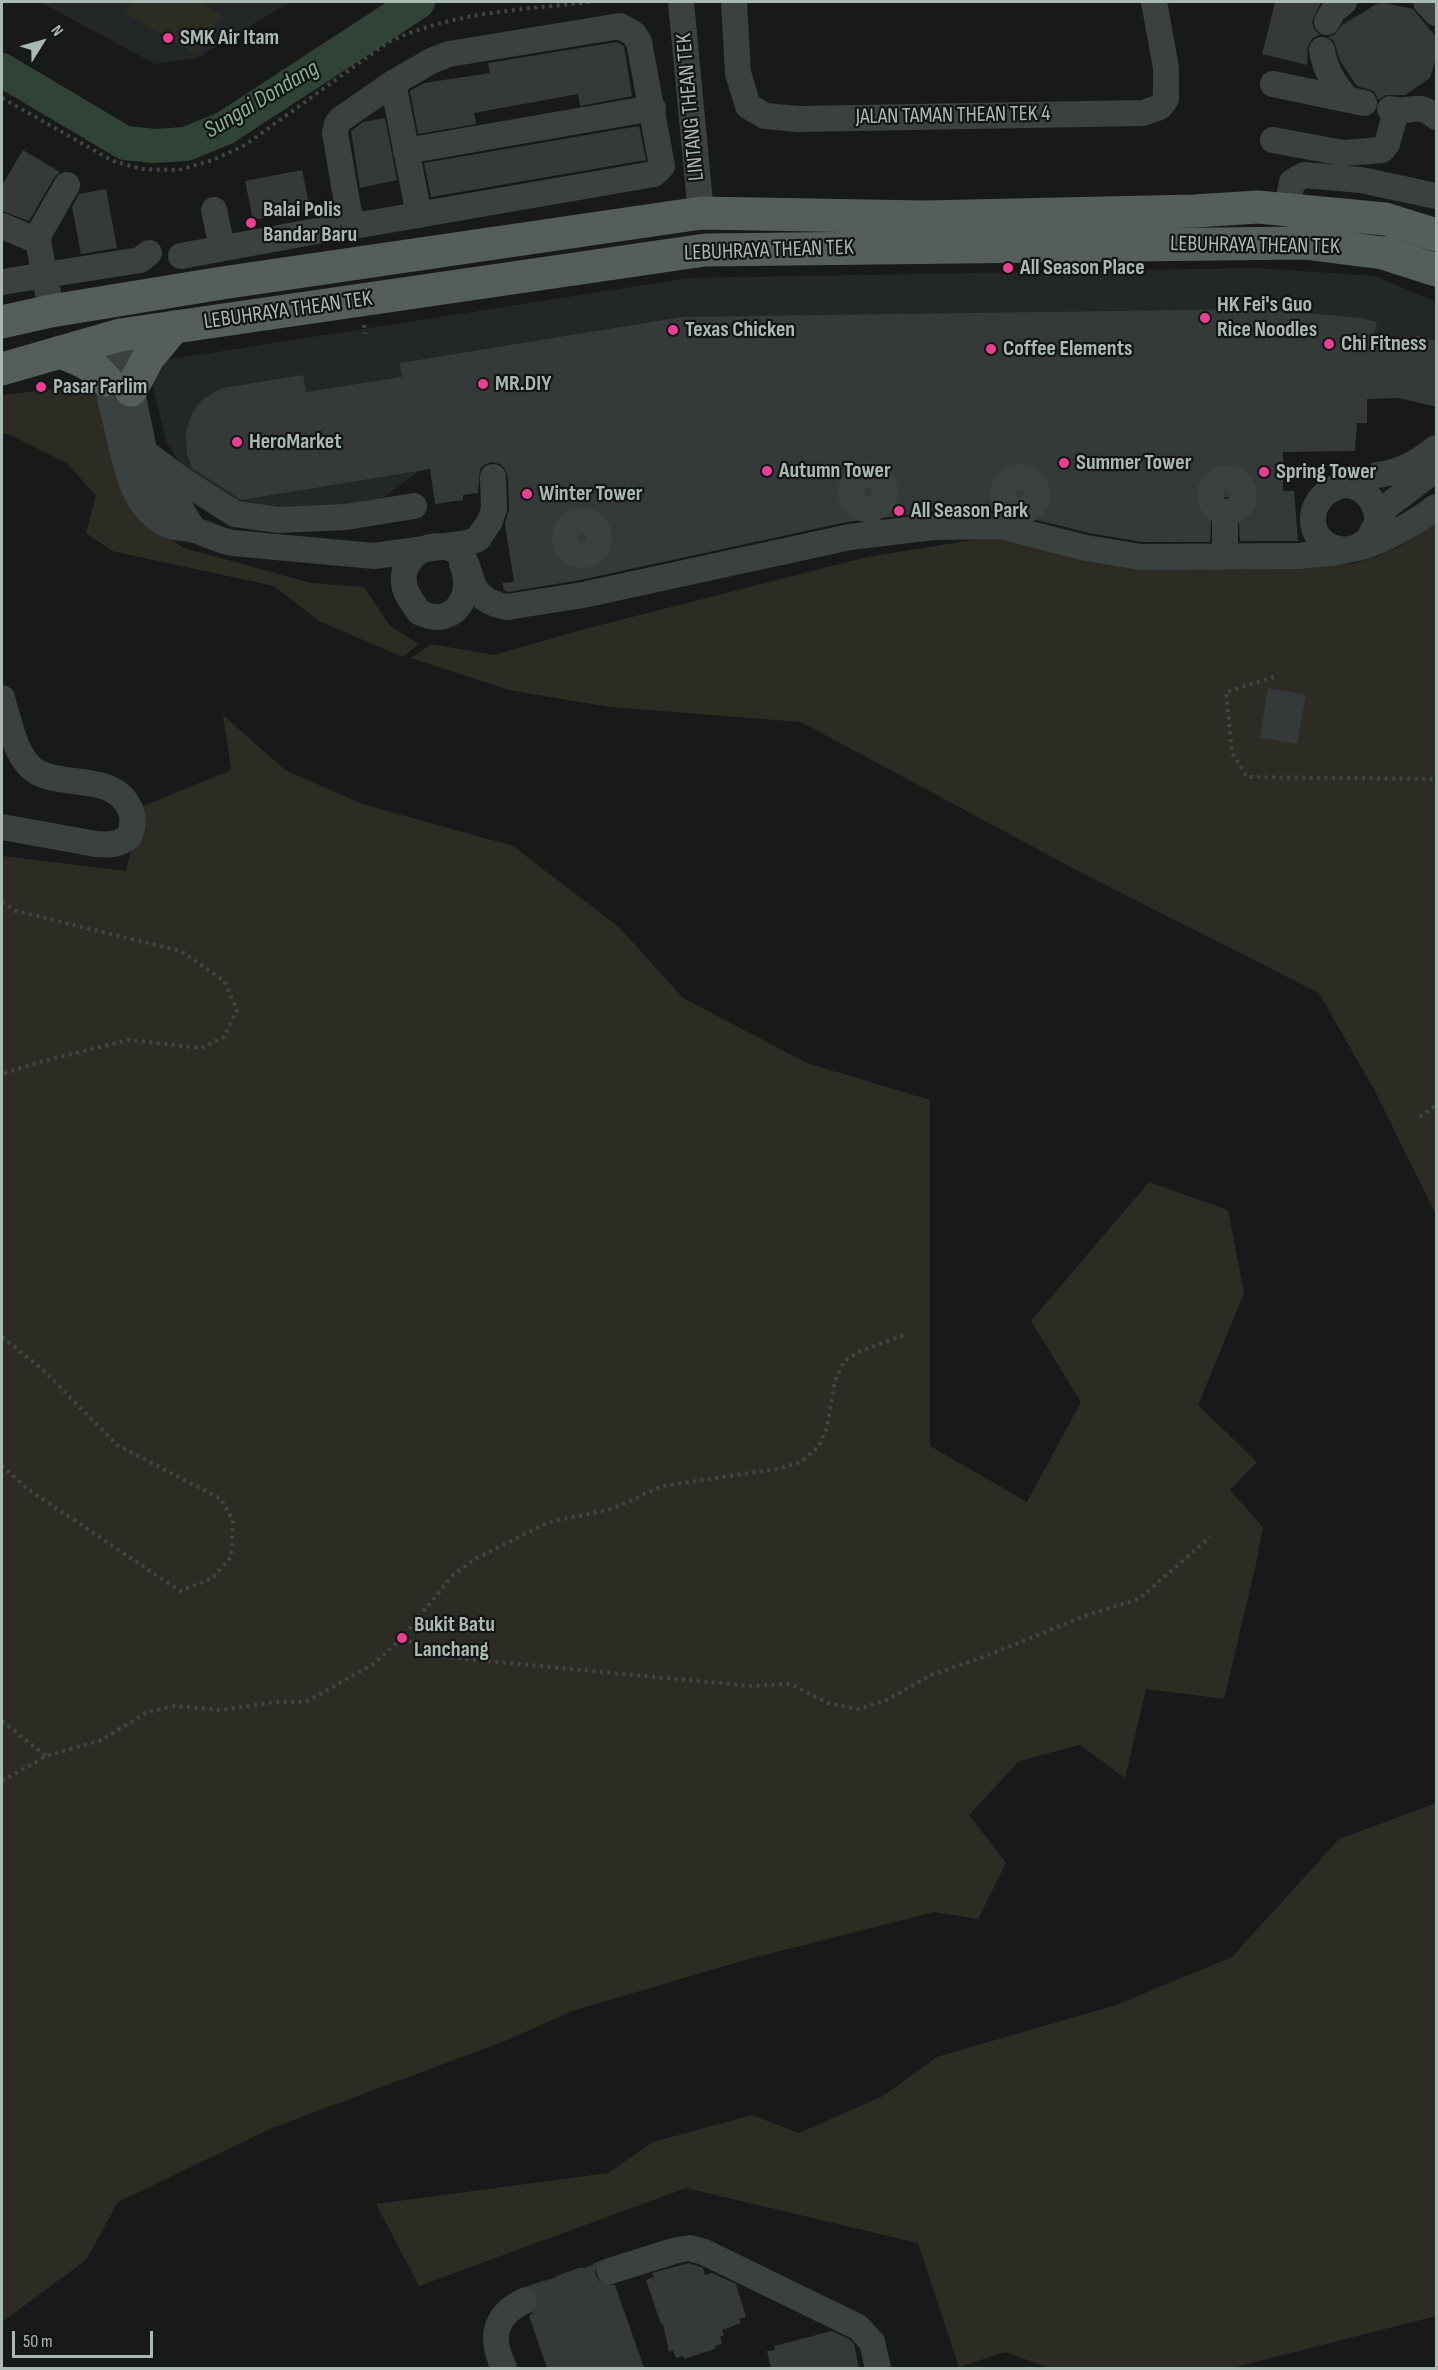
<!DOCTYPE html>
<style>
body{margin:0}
#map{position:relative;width:1438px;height:2370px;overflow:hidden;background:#181a1a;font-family:"Sofia Sans Condensed",sans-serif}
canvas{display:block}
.frame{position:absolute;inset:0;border:3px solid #abb9b3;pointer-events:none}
.north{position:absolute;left:12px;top:12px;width:60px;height:60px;-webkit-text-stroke:4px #131515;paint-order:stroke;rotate:53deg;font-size:16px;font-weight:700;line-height:24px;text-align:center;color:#abb9b3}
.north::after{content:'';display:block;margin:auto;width:21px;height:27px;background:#abb9b3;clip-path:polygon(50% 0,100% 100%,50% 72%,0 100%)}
.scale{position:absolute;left:12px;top:2331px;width:141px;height:27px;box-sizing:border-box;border:3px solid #abb9b3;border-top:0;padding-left:8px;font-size:18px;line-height:21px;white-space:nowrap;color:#abb9b3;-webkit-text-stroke:4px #131515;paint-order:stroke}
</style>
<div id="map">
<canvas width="1438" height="2370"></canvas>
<div class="frame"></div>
<div class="north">N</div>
<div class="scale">50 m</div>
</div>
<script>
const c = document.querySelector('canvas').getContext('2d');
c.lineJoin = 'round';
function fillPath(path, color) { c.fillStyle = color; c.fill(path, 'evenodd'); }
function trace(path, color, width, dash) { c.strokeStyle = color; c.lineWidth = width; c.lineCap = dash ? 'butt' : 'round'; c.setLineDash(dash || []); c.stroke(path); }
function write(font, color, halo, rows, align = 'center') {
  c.font = font + ' "Sofia Sans Condensed",sans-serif'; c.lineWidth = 4.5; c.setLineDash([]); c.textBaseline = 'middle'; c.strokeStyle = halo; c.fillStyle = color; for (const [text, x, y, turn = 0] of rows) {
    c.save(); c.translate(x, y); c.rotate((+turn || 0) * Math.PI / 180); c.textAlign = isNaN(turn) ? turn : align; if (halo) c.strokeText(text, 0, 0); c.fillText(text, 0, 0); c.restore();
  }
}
fillPath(new Path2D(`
 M40,2h250l-93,56 -42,6z
 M1257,268l118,8 61,26v105l-37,-9 -162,1 -821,54 3,18 -33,25 -32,15 -50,4 -81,-16 -37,-27 -20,-30 -15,-63 14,-19 524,-82z`), '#242727');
fillPath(new Path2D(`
 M132,2h67l23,13 -24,41 -73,-43z
 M73,387h17l12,13 45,125 37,23 127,35 53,4 26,39 29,18 -16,13 -84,-36 -45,-35 -162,-35 -26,-18 10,-37 -29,-33 -59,-29h-6v-39z
 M1436,522v693l-60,-122 -57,-100 -237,-120 -281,-151 -191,-15 -101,-17 -98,-32 20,-14 63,11 87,-25 286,-73 131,-21 91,26 56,7 156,-2 52,-3 25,-8 24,-11z
 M223,715l62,55 77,34 151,42 107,82 63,70 124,65 123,37v346l97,56 54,-100 -50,-81 118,-139 79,28 16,83 -46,112 59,57 -27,28 33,37 -7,37 -32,135 -78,-10 -21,89 -45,-33 -61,16 -50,54 37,48 -28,56 -44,-7 -189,48 -173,51 -62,28 -238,89 -154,74 -32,58 -84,62v-1466l124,15 15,-64 90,-37z
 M1436,1803v513l-204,52h-183l-44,-16 -46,15 -41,-124 -232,-55 -267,98 -43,-82 232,-31 45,-31 99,-27 47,18 84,-37 54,-39 179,-52 116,-48 107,-118z`), '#2d2c24');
trace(new Path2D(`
 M2,70l123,73 29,3 32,-2 39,-16 193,-126`), '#314337', 34);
fillPath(new Path2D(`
 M1275,2h46l-9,20 2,7 6,6 -7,3 -5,7 -1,20 -45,-11z
 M1380,2l33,7 24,29v16l-7,24 -25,17h-19l-8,5 -4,-9 -17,-5 -17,-25 -6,-20 -6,-4 7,-3 7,-9z
 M617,42l7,4 8,50 -52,10 -2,-12 -104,19 2,11 -58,10 -8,-43 14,-8 66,-10 -2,-10z
 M385,118l12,62 -37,8 -9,-57 12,-9z
 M639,126l7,34 -215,37 -7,-34z
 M23,150l37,22 -6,6 -25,43 -27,-10v-26z
 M302,170l8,39 -57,11 -8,-39z
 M106,189l11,59 -36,6 -9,-47 7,-13z
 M1259,309l102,9 16,4 -5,20 39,8 4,-15 22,6v66l-38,-9 -32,1v24h-10l-2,28 -72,1v39h11l4,50h-58l-2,-36 -5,-6 -7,-2 -8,2 -6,6 -2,37h-68l-53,-9 -89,-22 -67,1 -86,10 -267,58 -72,12 -4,-2 -2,-7 12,-1 -9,-58 4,-15 -1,-32 -3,-8 -5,-5 -8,-2 -6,2 -6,5 -2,24 -15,2v5l-28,4 -5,-35 -189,31 -49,-32 -5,-14 -1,-21 6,-20 11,-14 19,-11 81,-13 3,17 96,-15 -2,-14 282,-46z
 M1268,688l38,7 -9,49 -37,-6z
 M598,2263l-3,5 1,8 4,6 6,3h9l29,83h-97l-18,-52 8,-7 2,-9 -2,-7 -10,-6z
 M689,2263l14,5 2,7 7,-2 24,11 10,33 -7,2 2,4 -19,7 2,5 -4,2 2,7 -7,2v3l-31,10 -1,-3 -7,2 -3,-8 -4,2 -6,-28h-2l-15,-44 8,-3 -2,-4z
 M832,2331l17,8 5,5 5,24h-88l-4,-17 8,-1 -1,-4z`), '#353939');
trace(new Path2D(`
 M524,2301l86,-30`), '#353a39', 26, [26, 13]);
trace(new Path2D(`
 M2,98l111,63 29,8 37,1 34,-10 32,-15 142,-102c62,-31 135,-33 202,-41
 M364,325l1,9
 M1274,677l-48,15 6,61 15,24 189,2
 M2,902l14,9 165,40 43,30 13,29 -13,27 -23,11 -73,-8 -88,22 -38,12
 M1420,1117l16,-12
 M2,1337l40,32 75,76 104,54 12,21 -2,37 -18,21 -33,13 -151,-101 -27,-24
 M402,1638l43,19 305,29 40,-2 40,20 29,5 28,-9 44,-25 52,-18 107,-43 49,-15 71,-62
 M2,1721l44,35
 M2,1781l44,-25 56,-16 45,-28 28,-6 46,4 55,-8h30l69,-39 27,-25 51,-63 22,-16 74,-37 63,-13 50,-23 114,-17 25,-7 18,-16 8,-19 8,-47 9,-19 17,-10 46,-17`), '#3f4643', 4, [3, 4.5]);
trace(new Path2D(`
 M681,2l20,211
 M734,2l4,71 10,33 17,10 33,3 345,-6 17,-6 6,-8v-31l-12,-66
 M1426,2l10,11
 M1327,22l6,-11 11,-9
 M620,26l14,8 5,8 23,124 -8,8 -294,51 -6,-4 -5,-7 -14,-81 2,-9 4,-5 52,-36 38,-22 18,-7z
 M1322,50c3,20 12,34 25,49
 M393,83l26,132
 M1273,84l91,19
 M1390,109c21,6 26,-9 46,8
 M1273,140l70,13 39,-3 5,-6 9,-33
 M406,151l247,-43
 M1287,208l5,-26 12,-7 57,5 75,16
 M214,210l8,38
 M2,226l36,15
 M181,256l147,-27
 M2,282l138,-22 9,-7
 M48,293l-10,-52 2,-9 27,-47
 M120,335l28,134 17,26 16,14 12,20
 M105,364c1,21 7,42 12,63 8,34 14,81 51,98 7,4 18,2 26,5 14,4 25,11 39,13l141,13 94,-13 10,-4 12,-18 4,-12 -1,-32
 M143,451l39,29 53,34 44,6 67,-3 68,-11
 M1378,475c23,-3 40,-13 58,-27
 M851 492a17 17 0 1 1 34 0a17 17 0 1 1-34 0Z
 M1003 494a17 17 0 1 1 34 0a17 17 0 1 1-34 0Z
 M1210 495a17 17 0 1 1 34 0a17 17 0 1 1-34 0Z
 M1344,485c-39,8 -42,57 -5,64 26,5 77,-27 97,-42
 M565 538a17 17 0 1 1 34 0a17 17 0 1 1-34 0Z
 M1371,534l15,-27 50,-38
 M1225,556v-44
 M507,607l76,-12 267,-58 83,-10 67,-1 86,22 55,9 159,-1
 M419,612c34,18 57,-17 43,-48
 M2,698c7,23 13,61 35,74 29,16 75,1 92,35 6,10 4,20 0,30 -11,8 -20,8 -33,7l-94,-17
 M610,2271l67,-21 13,-2 14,4 154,75 14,15 6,26
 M504,2368c-14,-29 -11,-52 20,-67`), '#3b413f', 26);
trace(new Path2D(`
 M2,322l49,-11 171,-28 479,-70 223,4 270,-6 64,-4 127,12 51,16
 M60,352c19,7 32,12 46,28
 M2,369l118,-34 585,-85 599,-7 79,10 53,17
 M131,390l17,-32 26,-31`), '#555e5b', 33);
trace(new Path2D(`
 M1300,556c19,-3 44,-2 61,-11 30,-17 14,-60 -17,-60
 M419,612c-6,-9 -14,-18 -15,-29 -3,-22 20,-42 42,-36 38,10 7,50 61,60`), '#3b413f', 26);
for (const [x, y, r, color] of [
 [168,38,6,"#ec3e93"],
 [251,223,6,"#ec3e93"],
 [1008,268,6,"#ec3e93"],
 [1205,318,6,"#ec3e93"],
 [673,330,6,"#ec3e93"],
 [1329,344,6,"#ec3e93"],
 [991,349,6,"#ec3e93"],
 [483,384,6,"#ec3e93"],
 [41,387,6,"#ec3e93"],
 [237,442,6,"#ec3e93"],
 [1064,463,6,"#ec3e93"],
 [767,471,6,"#ec3e93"],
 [1264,472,6,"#ec3e93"],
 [527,494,6,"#ec3e93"],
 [899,511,6,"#ec3e93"],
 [402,1638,6,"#ec3e93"]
]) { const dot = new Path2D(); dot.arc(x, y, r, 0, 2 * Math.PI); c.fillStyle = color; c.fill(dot); trace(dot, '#131515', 2); }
write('bold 22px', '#abb9b3', '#131515', [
 ["SMK Air Itam",180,38],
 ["Balai Polis",263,210],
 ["Bandar Baru",263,235],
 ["All Season Place",1020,268],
 ["HK Fei's Guo",1217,305],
 ["Rice Noodles",1217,330],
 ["Texas Chicken",685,330],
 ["Chi Fitness",1341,344],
 ["Coffee Elements",1003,349],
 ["MR.DIY",495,384],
 ["Pasar Farlim",53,387],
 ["HeroMarket",249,442],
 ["Summer Tower",1076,463],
 ["Autumn Tower",779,471],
 ["Spring Tower",1276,472],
 ["Winter Tower",539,494],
 ["All Season Park",911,511],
 ["Bukit Batu",414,1625],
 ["Lanchang",414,1650]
], 'left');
write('22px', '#abb9b3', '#131515', [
 ["LINTANG THEAN TEK",691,107,-95],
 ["JALAN TAMAN THEAN TEK 4",953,116,-1],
 ["LEBUHRAYA THEAN TEK",1255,246,1],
 ["LEBUHRAYA THEAN TEK",769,251,-2],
 ["LEBUHRAYA THEAN TEK",288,311,-8]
]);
write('italic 24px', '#83b392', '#131515', [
 ["Sungai Dondang",262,100,-31]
]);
</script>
